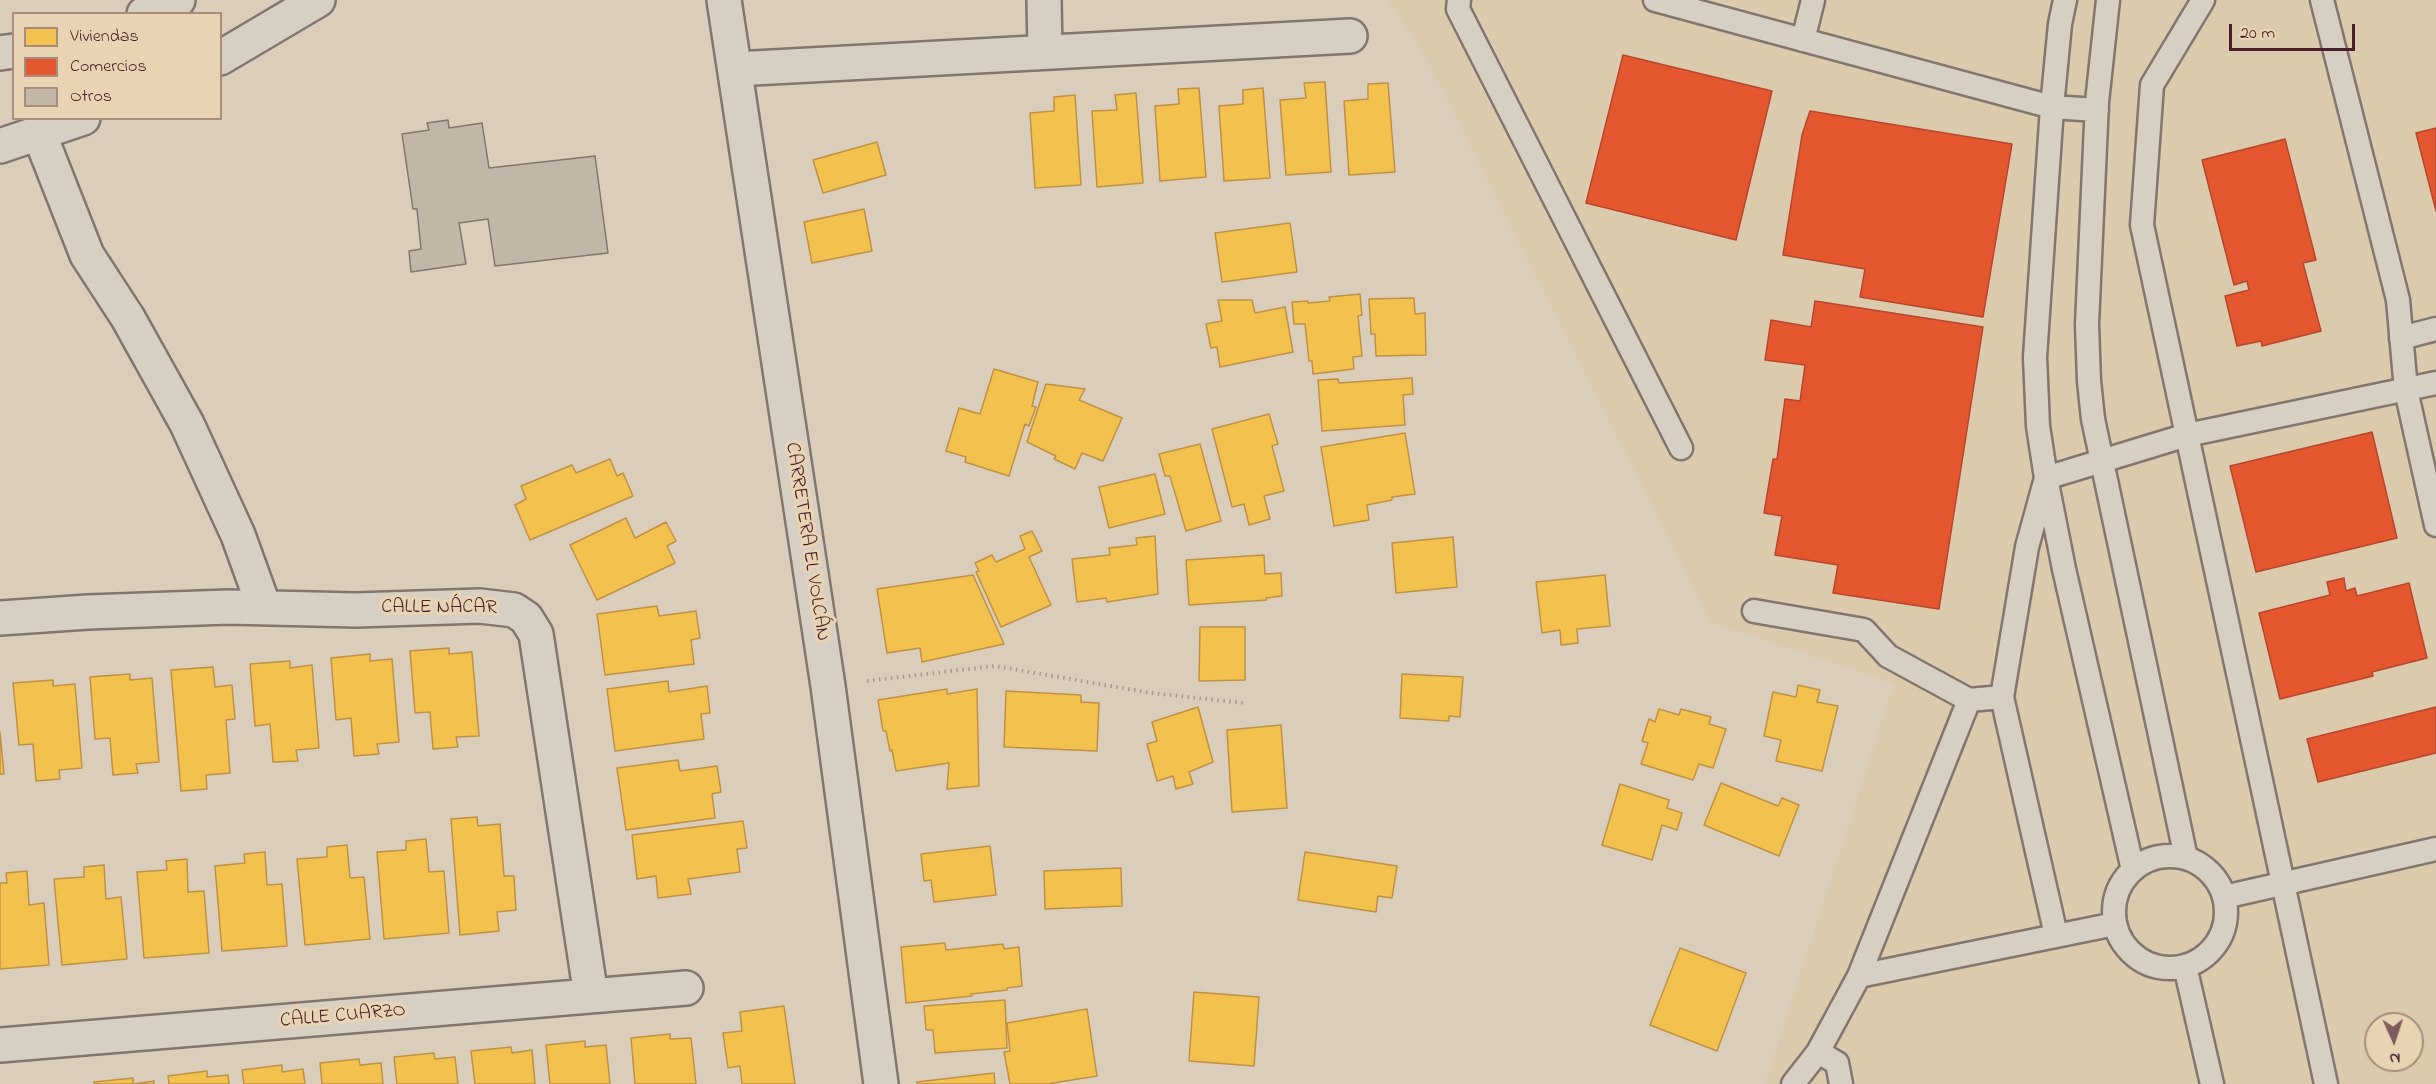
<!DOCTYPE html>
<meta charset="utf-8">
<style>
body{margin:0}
#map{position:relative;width:2436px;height:1084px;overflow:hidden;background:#daceba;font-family:"Indie Flower",sans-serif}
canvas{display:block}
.legend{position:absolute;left:12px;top:12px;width:210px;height:108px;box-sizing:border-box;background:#e8d4b3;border:2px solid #a98c7d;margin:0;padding:8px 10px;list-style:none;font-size:18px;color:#4a1f2b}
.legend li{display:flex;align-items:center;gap:12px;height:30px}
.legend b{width:30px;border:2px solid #a98c7d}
.north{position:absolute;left:2364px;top:1012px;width:60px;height:60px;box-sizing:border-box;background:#e8d4b3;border:2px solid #a98c7d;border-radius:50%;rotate:177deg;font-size:16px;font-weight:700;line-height:24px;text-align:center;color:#4a1f2b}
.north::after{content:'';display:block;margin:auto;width:21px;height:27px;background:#7c5c5d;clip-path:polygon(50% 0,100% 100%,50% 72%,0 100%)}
.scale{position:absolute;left:2229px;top:24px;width:126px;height:27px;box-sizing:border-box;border:3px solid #4a1f2b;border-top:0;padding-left:8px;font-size:18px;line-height:21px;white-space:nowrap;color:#4a1f2b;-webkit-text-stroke:4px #e8d4b3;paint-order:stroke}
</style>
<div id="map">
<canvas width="2436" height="1084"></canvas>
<ul class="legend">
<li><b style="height:16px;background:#f2c14e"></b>Viviendas</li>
<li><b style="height:16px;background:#e4572e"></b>Comercios</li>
<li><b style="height:16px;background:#c2b6a6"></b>Otros</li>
</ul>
<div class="north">N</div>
<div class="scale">20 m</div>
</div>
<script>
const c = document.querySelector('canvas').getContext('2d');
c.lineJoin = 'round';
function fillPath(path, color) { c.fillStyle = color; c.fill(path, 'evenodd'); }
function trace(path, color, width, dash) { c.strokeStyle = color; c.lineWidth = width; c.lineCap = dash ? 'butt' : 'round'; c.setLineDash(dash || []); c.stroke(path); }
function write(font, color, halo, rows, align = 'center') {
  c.font = font + ' "Indie Flower",sans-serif'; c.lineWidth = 6; c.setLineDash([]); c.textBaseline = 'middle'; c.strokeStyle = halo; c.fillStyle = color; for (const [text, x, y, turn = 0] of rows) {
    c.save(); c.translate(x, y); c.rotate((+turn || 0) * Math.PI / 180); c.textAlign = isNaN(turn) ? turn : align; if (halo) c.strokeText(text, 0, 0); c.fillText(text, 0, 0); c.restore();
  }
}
fillPath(new Path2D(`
 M1388,0h1048v1084h-671l129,-400 -183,-62 -287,-568zM2376,1024h36v36h-36z`), '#dccaac');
const homes = new Path2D(`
 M1325,82l6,90 -45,3 -6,-75 26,-2 -2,-15z
 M1388,83l7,89 -46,3 -5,-74 24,-2v-15z
 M1199,88l7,89 -46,4 -5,-75 24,-2 -1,-15z
 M1263,88l7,90 -46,3 -5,-75 24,-2v-14z
 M1136,93l7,90 -46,4 -5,-76 25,-1 -2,-15z
 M1075,95l6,90 -46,3 -5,-75 24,-2v-14z
 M877,142l9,33 -63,18 -10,-33z
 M864,209l8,42 -60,12 -8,-41z
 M1290,223l7,49 -75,10 -7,-49z
 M1360,294l2,21 -4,1 4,40 -9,1 1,12 -41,5 -1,-13h-3l-4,-37h-11l-2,-22 16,-1v2l22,-2 -1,-4z
 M1414,298l1,16 10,-1 1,42 -50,1 -1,-22h-4l-2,-35z
 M1218,300h34l3,13 30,-6 8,45 -73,15 -3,-20 -6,1 -5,-24 16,-3z
 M994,369l44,13 -6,24 4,1 -7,19 -4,-2 -16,52 -44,-14 1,-5 -20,-6 13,-43 21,6z
 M1412,378l1,16 -10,1 2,30 -83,6 -4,-51 20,-1 1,4z
 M1046,384l39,5 -6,11 43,18 -19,43 -21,-8 -7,16 -21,-10 2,-3 -29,-14z
 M1269,414l9,30 -6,2 12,45 -20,5 6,23 -21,6 -5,-21 -12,3 -20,-78z
 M1405,433l10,61 -23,3v3l-25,5 2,15 -35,6 -13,-79z
 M1200,444l21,77 -35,10 -16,-55h-5l-6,-22z
 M610,459l7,17 6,-3 10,23 -103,44 -15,-35 11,-6 -5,-13 51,-21 4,8z
 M1155,474l10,40 -56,14 -10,-41z
 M626,518l9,20 31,-16 10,19 -9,5 8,17 -78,37 -27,-55z
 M1032,531l10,20 -13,6 22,48 -50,22 -25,-55 3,-1 -4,-8 17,-8 4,7 29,-13 -5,-13z
 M1155,536l3,58 -51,8 -1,-4 -29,4 -5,-43 38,-4 -1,-7 28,-3 -1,-7z
 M1453,537l4,50 -61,6 -4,-50z
 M1264,555l1,19 16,-1 1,23 -16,2 1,2 -78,5 -3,-45z
 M973,575l31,69 -82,18 -2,-14 -33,5 -10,-64z
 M1605,575l5,51 -33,3 1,14 -17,2 -1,-15 -18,3 -6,-51z
 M657,606l2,10 37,-5 4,27 -9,2 3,24 -89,11 -8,-61z
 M1200,627h45v53l-46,1z
 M449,648v6l23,-2 7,84 -23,1 2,10 -25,2 -3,-37 -15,1 -5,-62z
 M370,654v7l22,-2 7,83 -22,2 2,10 -25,2 -3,-38 -15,2 -5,-62z
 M290,661v7l22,-3 7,83 -23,2 2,11 -25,1 -3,-38 -15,2 -5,-62z
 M213,667l2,20 17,-2 3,34 -9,1 4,53 -24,2 1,14 -26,2 -10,-121z
 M130,674v6l22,-2 7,84 -23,2 2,9 -25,2 -3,-37 -15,1 -5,-62z
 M1402,674l61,3 -3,40 -11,-1v5l-49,-3z
 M53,680v6l22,-2 7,84 -23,2 1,9 -24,2 -3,-37 -14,1 -6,-62z
 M668,681l1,11 38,-6 3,27 -9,1 3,25 -89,12 -8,-62z
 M1798,685l22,5 -3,12 21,4 -16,65 -46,-10 5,-21 -17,-4 9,-44 23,5z
 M947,689v5l30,-5 2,97 -32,3 2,-26 -53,8 -4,-21 -2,1 -4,-20h-3l-5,-31z
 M1006,691l75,4v7l18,1 -2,48 -93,-4z
 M1198,707l15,55 -24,10 4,12 -17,5 -3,-13 -16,5 -10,-37 10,-3 -5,-19z
 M1659,709l20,6 2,-6 30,8 -2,7 17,5 -13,39 -14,-4 -6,16 -52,-16 7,-21 -6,-2 7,-22 6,3z
 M1281,725l6,83 -55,4 -5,-82z
 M0,732l4,42h-4z
 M678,760l2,11 37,-5 4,26 -9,2 3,24 -89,12 -9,-62z
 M1721,783l57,23 4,-8 17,7 -20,51 -75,-31z
 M1620,784l49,16 -2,8 15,5 -5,17 -15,-5 -10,35 -50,-15z
 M477,817l1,9 22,-2 4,52h10l2,34 -19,2 2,19 -39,4 -9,-116z
 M743,821l4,27 -10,1 3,23 -52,7 3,15 -33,4 -2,-22 -19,3 -5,-44z
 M426,839l3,33 15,-1 5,62 -65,6 -7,-87 29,-2v-9z
 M347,845l3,33 14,-1 6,62 -65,6 -8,-86 30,-2v-10z
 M990,846l6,49 -62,7 -3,-22 -7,1 -3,-27z
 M265,852l2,33 15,-1 5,62 -65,5 -7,-85 30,-3 -1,-9z
 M1305,852l92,14 -5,32 -14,-2 -2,16 -78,-12z
 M187,859l1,33 16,-1 5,62 -65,5 -7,-86 30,-2 -1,-9z
 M104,865l2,34 15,-2 6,62 -65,6 -8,-86 30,-2v-10z
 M1121,868l1,38 -77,3 -1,-38z
 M27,871l2,34 15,-2 5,62 -49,4v-86h7l-1,-10z
 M945,943l1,7 57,-6 1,5 15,-2 3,39 -15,2v2l-36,4 1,2 -66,7 -5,-56z
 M1680,948l66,25 -29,78 -67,-26z
 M1194,992l65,5 -5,69 -65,-5z
 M1005,1000l2,48 -72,5 -2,-23h-7l-2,-24z
 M784,1006l11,78h-53l-2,-18 -12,2 -5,-35 19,-2 -2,-19z
 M1087,1009l10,67 -50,8h-37l-6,-32 6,-1 -3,-28z
 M670,1034v5l21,-1 5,46h-61l-4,-46z
 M585,1041v6l21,-2 4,39h-60l-4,-39z
 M511,1047l1,6 20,-3 3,34h-60l-4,-33z
 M434,1053l1,6 20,-2 3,27h-61l-3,-27z
 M359,1059l1,6 21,-2 2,21h-61l-2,-21z
 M282,1065v7l21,-3 2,15h-61l-2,-14z
 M207,1071v6l21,-2 1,9h-60l-1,-8z
 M994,1073l1,11h-78v-2z
 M133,1078v6l21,-3v3h-60v-2z`);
fillPath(homes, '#f2c14e');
trace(homes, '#c09044', 1.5);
const shops = new Path2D(`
 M1623,55l149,36 -36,149 -150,-37z
 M1810,111l202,33 -29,173 -123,-20 5,-28 -82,-14 19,-120z
 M2436,128v83l-20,-78z
 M2285,139l31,121 -13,3 18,68 -59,15 -1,-5 -24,5 -12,-50 24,-6 -2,-9 -13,4 -32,-125z
 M1815,301l168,26 -44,282 -106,-16 5,-28 -63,-10 7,-39 -18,-3 9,-54h4l8,-60 15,2 5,-36 -40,-5 6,-40 40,7z
 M2372,432l25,106 -141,34 -26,-106z
 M2344,578l2,13 9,-3 2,8 52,-13 18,75 -55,14 1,4 -93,23 -21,-86 71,-18 -3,-13z
 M2436,707v46l-118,29 -11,-43z`);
fillPath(shops, '#e4572e');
trace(shops, '#b6462d', 1.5);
const building = new Path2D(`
 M448,120l1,8 33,-5 7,45 106,-12 13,97 -113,13 -7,-47 -29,4 7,41 -55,8 -2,-21 12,-2 -4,-40h-4l-11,-75 27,-4 -2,-7z`);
fillPath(building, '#c2b6a6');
trace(building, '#83756f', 1.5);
const lane = new Path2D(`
 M1459,0l-1,9 223,439
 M1655,0l397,107 45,3
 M2065,0l-5,24 -8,83 -17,250 3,69 8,52 18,91 69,301
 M2108,0l-11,102 -10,222 2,57 4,38 93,439
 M2203,0l-51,85 -10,140 184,859
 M2322,0l76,300 8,90 30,135
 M1803,40l10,-40
 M2401,338l35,-9
 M1754,611l110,19 24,26 81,44
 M2114 912a56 56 0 1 1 112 0a56 56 0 1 1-112 0Z
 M2224,897l212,-48
 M2056,935l-54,-238 25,-150 19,-69 141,-43 249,-52
 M2185,966l27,118
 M1859,976l110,-276 33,-3
 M1793,1084l25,-32
 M1841,1084l-4,-21 -19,-11 41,-76 256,-52`);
const street = new Path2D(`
 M1044,0l1,52
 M735,69l615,-33
 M39,133l48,122 41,63 59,106 51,111 26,72
 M0,618l88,-6 140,-5 128,3 124,-4 34,4 12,8 10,16 55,362
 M0,1045l686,-57`);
const secondary = new Path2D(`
 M724,0l104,686 53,398
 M144,14l34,-14
 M0,53l14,-2
 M220,58l98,-58
 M0,146l83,-28`);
trace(lane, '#83756f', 27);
trace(street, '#83756f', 38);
trace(secondary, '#83756f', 38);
trace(new Path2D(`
 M867,681l128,-15 156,27 93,10`), '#a49a92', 4, [1.5, 4.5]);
trace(lane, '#d7d0c2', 22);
trace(street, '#d7d0c2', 33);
trace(secondary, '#d7d0c2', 33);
write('20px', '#4a1f2b', '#e8d4b3', [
 ["CARRETERA EL VOLCÁN",806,542,81],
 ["CALLE NÁCAR",439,609],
 ["CALLE CUARZO",343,1017,-5]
]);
</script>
